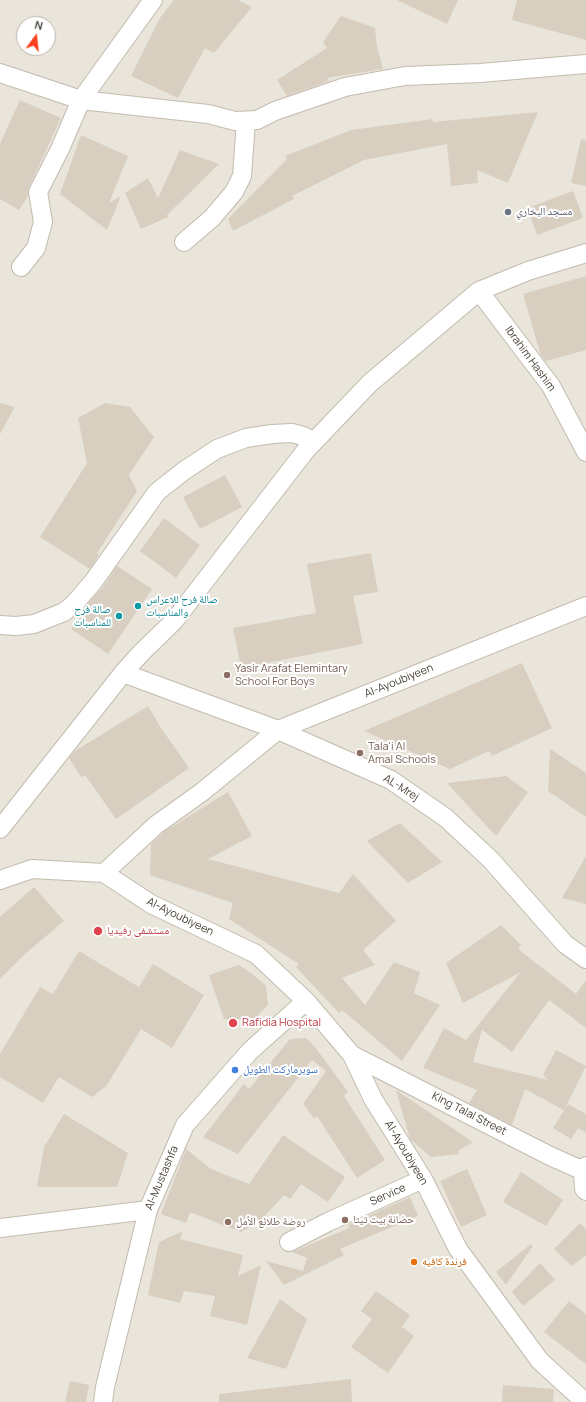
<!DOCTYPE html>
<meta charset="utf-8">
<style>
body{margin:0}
#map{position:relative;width:586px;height:1402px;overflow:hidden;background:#f6f3ec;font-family:Manrope,sans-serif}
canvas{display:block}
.north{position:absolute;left:16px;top:16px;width:40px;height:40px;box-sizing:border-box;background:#fff;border:1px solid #b7b4b0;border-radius:50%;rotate:15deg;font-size:11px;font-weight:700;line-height:16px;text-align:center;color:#4b4439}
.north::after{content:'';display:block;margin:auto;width:14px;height:18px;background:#fc3f1d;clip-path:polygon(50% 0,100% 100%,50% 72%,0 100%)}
</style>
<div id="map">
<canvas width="586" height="1402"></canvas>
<div class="north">N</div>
</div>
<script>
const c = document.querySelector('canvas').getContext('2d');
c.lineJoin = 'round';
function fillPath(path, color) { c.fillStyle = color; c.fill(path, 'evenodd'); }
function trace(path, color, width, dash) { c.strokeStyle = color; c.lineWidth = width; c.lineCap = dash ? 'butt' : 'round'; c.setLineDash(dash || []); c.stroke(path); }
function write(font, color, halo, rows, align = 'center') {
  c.font = font + ' Manrope,"Noto Naskh Arabic",sans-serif'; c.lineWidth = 4; c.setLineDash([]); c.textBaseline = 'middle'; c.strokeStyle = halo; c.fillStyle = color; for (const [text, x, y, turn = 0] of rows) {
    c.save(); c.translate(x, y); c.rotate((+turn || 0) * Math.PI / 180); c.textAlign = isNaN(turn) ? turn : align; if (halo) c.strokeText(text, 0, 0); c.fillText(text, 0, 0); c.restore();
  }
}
fillPath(new Path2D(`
 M0,0h586v1402h-586zM24,24h24v24h-24z`), '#eae5da');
fillPath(new Path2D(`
 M174,0h64l14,7 -38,46 -9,-5 -27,50 -47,-22 29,-58z
 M397,0h61l-11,24z
 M517,0h69v40l-74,-20z
 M341,16l34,12 2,19 6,22 -56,9 2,3 -42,15 -10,-16 50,-32 -4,-6z
 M20,100l41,18 -32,69 -1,9 -9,14 -19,-11v-55z
 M538,112l-30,71 -31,-13 1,13 -27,3 -4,-42 -83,16 -72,36 2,3 -61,32 -5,-12 59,-60 -2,-3 66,-26 82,-11v3z
 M81,135l47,21 -19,47 12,-7 -14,34 -47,-36z
 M581,139l5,1v46l-15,-3z
 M180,150l39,14 -52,51 1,2 -27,12 -16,-36 23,-15 10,20z
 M573,191l10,27 -46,17 -10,-27z
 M586,276v74l-40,11 -5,-5 -18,-62z
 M0,403l15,4 -15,27z
 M105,403l25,4 24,30 -25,38 8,16 -40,62 2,2 -9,14 -50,-32 47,-74 -9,-45z
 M225,475l17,32 -42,22 -17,-32z
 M164,518l36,27 -24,33 -36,-27z
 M371,553l7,39 -25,4 10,48 -122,24 -8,-40 83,-15 -9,-49z
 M117,566l35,23 -44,65 -37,-25 18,-27 13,-14z
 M522,663l30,65 -60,28 -3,-5 -39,18 -86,-38z
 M148,706l13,22 28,40 -73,51 -31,-44 -4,2 -12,-19 6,-7z
 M550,749l36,24v44l-38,-26z
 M506,776l22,16 -32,44 -49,-53z
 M228,792l24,44 -44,23 131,34 14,-19 43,47 -33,29 12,15 -33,13 23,27 29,-43 26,10 -6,21 26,12 -38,56 -60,-51 -3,3 -43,-46 3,-3 -70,-45 4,-16 -83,-28 1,-31 14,-13z
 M400,823l42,39 -34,21 -41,-42z
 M586,856v48l-24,-6z
 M34,887l30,34 -38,32 -26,26v-62z
 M501,925l20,20 -3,4 58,45 10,-14v48l-37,-28 -37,52 -30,-22 -9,32 75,18 -5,-5 13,-25 30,16 -22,44 -39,-21 -13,36 -43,-22 8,-13 -54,-22 21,-40 22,12 55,-68 -58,31 -17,-40z
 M79,951l60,36 14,-23 51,31 -32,53 -31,-19 -34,56 -15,12 -33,-20 -16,26 -43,-26v-23l40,-67 13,7z
 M239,965l12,8 15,13 2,19 -14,14h-30l-15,-44z
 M306,1038l9,9 33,45 -4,4 41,64 -28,18 -40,-62 -3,2 -11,-14 23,-33 -14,-11 -74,94 -35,-17 41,-53 5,5 41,-50z
 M396,1090l77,52 -15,9 2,3 -29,3 -21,-18z
 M568,1104l18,10v19l-8,-5 -7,11 -18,-11z
 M64,1114l64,39 -11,34h-80l7,-40z
 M283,1135l62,42 -17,25 -27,-18 -11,15 -6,-4 -23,25 -20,12 -51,-20 -4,11 -25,-9 25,-65 25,20 38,15z
 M467,1169l20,46 -26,12 -21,-46z
 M521,1172l42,28 -17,26 -43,-24z
 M410,1197l8,19 -78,33 4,6 -60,30 -18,-24 37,10 4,-13 -15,-6 57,-24 -1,-3z
 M580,1223l6,6v26l-14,11 -18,-17z
 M183,1231l-3,8 63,16 -5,21 23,-11 -14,60 -37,-9 5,-20 -31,-5 -4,12 -32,-8 11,-53z
 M531,1244l2,2 -27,39 -10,-13z
 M540,1263l15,17 -32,26 -11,-14z
 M376,1291l34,24 -8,12 12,9 -26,37 -37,-26 21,-28 -11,-8z
 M280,1299l27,20 -21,50 -39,-11z
 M569,1301l17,13v50l-42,-32z
 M351,1379l1,23h-133v-8z
 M70,1381l19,4 -3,17h-21z
 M503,1385l51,4 -1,13h-51z`), '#d8cfc1');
const minor = new Path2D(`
 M0,73l81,27 127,14 27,7 22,-1 18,-9 70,-24 60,-11 75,-3 106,-9
 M184,242l28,-24 22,-26 8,-16 4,-55
 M21,267l15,-19 7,-26 -5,-30 22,-43 21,-49 72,-100
 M479,291l72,95 35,66
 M0,625l16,1 18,-2 30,-12 10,-8 19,-22 64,-90 28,-22 32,-21 29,-11 26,-4 20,-1 11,3 11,6
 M123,673l155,57 113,50 55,38 45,42 74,84 21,15
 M0,829l123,-156 18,-20 33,-32 132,-171 64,-67 109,-92 49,-20 58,-18
 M104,873l47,31 105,50 50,47 46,54 21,44 50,80 35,70 82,112 45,41
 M104,873l52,-48 46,-33 76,-62 308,-124
 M0,880l32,-11 72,4
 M352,1055l198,101 36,16
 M586,1166l-3,6 1,17 2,2
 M0,1228l148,-18
 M289,1242l39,-20 95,-43
 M103,1402l2,-15 43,-177 37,-85 65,-74 56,-50`);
trace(minor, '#c2bbae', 20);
trace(minor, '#fff', 18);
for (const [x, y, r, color] of [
 [508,212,4,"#6b7280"],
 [138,606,4,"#0f9aa8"],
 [119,616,4,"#0f9aa8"],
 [227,675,4,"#8d6e63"],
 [360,753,4,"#8d6e63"],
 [98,931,5,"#e0444e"],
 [233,1023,5,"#e0444e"],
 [235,1070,4,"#3f7fe0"],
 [345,1220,4,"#8d6e63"],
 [228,1222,4,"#8d6e63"],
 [414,1262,4,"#e8710a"]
]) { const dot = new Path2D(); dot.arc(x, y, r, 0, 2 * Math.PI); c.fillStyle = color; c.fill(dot); trace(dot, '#fff', 1.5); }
write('11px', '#5b616d', '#fff', [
 ["مسجد البخاري",516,212]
], 'left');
write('11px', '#4b4439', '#fff', [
 ["Ibrahim Hashim",530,359,54],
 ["Al-Ayoubiyeen",399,681,-22],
 ["AL-Mrej",401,788,32],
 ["Al-Ayoubiyeen",180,917,26],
 ["King Talal Street",469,1114,27],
 ["Al-Ayoubiyeen",406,1153,59],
 ["Al-Mustashfa",162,1178,-67],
 ["Service",388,1195,-24]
]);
write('11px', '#0d838f', '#fff', [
 ["صالة فرح للاعراس",146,600],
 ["والمناسبات",146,613],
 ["صالة فرح",111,610,"right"],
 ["للمناسبات",111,623,"right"]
], 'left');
write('11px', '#785e54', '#fff', [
 ["Yasir Arafat Elemintary",235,669],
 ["School For Boys",235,682],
 ["Tala'i Al",368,747],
 ["Amal Schools",368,760],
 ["حضانة بيت تيتا",353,1220],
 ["روضة طلائع الأمل",236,1222]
], 'left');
write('11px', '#be3a42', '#fff', [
 ["مستشفى رفيديا",107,931],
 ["Rafidia Hospital",242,1023]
], 'left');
write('11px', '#366cbe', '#fff', [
 ["سوبرماركت الطويل",243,1070]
], 'left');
write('11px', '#c56008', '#fff', [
 ["فرندة كافيه",422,1262]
], 'left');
</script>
